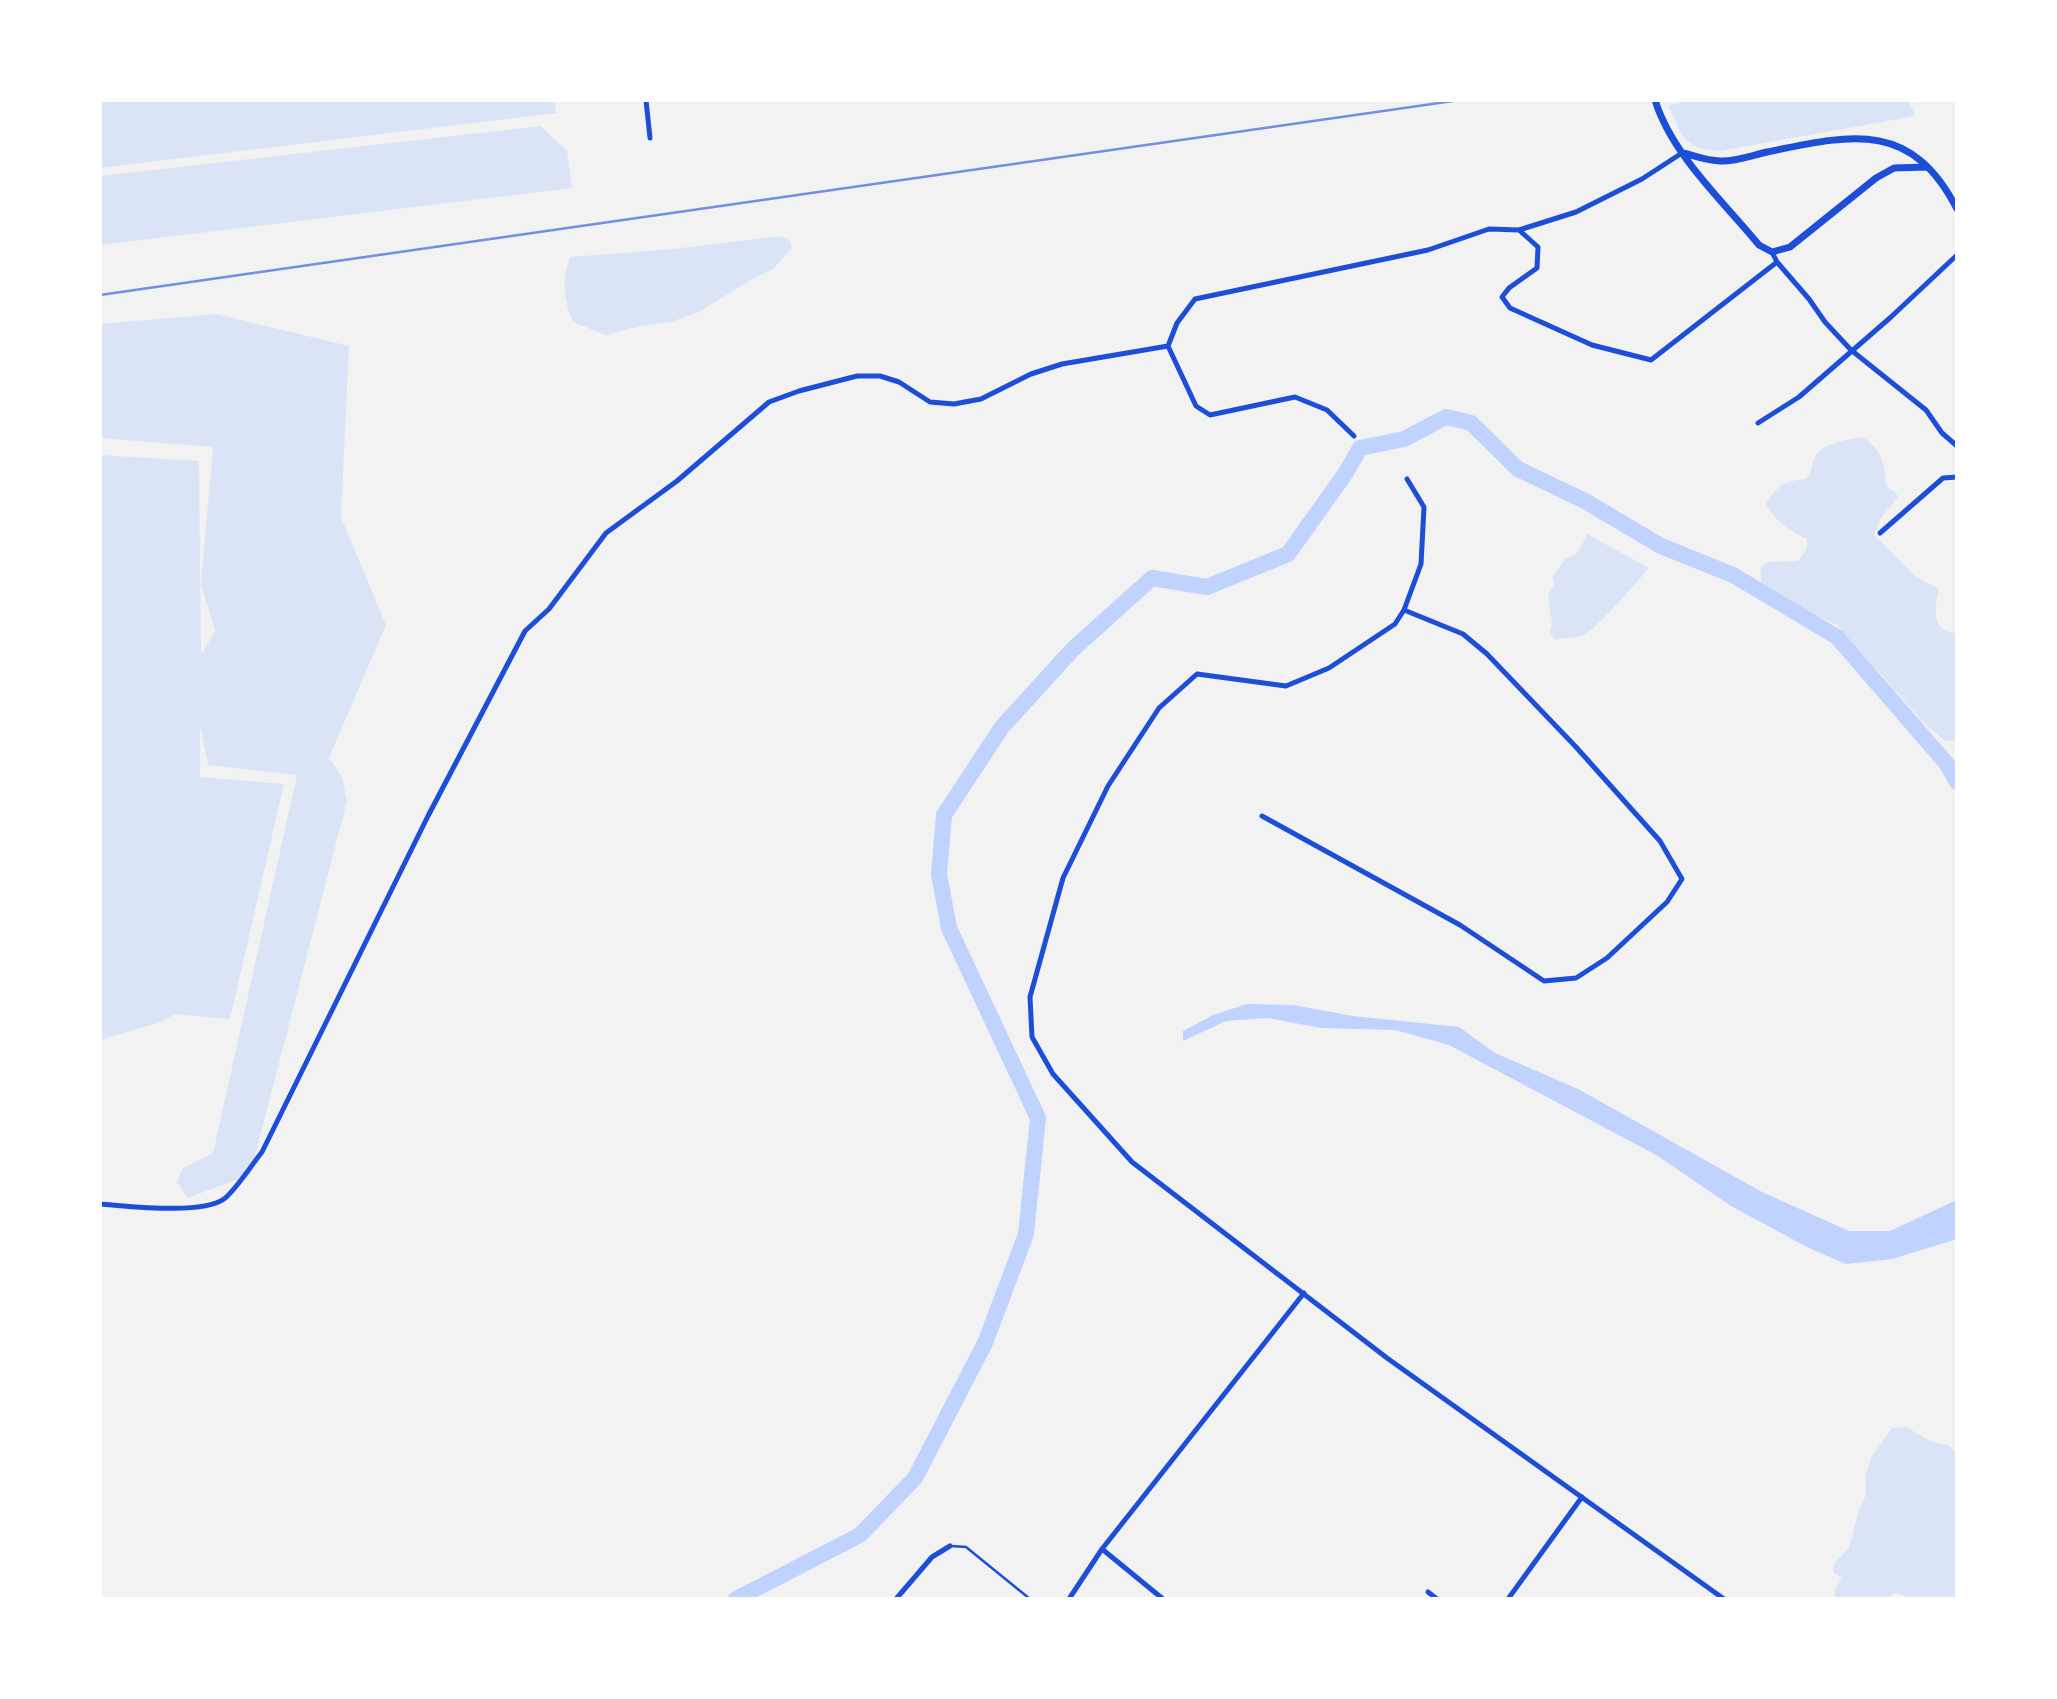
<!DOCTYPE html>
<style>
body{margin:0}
#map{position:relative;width:2057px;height:1699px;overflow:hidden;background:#f2f2f2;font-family:"Noto Sans",sans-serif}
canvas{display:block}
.frame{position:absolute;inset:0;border:102px solid #fff;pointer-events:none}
</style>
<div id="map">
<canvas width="2057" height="1699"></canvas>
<div class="frame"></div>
</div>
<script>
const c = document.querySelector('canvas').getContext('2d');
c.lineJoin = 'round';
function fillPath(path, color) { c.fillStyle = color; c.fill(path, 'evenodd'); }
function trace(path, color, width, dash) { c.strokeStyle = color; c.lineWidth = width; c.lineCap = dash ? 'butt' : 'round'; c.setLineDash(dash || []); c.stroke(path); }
fillPath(new Path2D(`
 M100,100h455l1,13 -456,55z
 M1681,100h228l6,16 -195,35c-38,-3 -37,-14 -52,-46l10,-1z
 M541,126l26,25 5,37 -472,57v-69z
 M781,236l9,5 2,6 -19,22 -21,10 -53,33 -28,10 -31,4 -34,9 -33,-13c-10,-22 -11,-42 -3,-65l103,-8z
 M216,314l133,32 -8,171 45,108 -57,133 13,19 5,24 -97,374 -63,23 -10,-16 6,-14 30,-15 84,-378 -89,-10 -8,-41v53l84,7 -54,235 -56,-5 -12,8 -62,18v-585l99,6 2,194 14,-24 -14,-47 12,-137 -113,-9v-114z
 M1863,437c20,13 21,27 23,49l10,7 2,4 -17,21 -7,17 41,41 24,13c-4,17 -9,44 18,44v108h-12l-19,-16 -89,-100 -53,-24 -22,-18 -2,-15 7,-6 31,-1 9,-13v-9c-18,-8 -32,-18 -41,-35 12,-19 18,-23 40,-25 8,-10 4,-10 8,-20 7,-17 34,-19 49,-22z
 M1587,534l62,34c-12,14 -53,62 -67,68 -8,3 -18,0 -27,4l-5,-7 2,-10 -4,-28 7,-11 -3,-6 13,-19 10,-4 6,-8z
 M1906,1427l26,15 16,3 9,8v146h-43l-19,-6 -10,6h-50v-10l7,-11 -9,-6 1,-9 15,-15 10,-39 7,-14v-21l5,-16 21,-30z`), '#dbe4f7');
fillPath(new Path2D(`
 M1247,1004l46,1 60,11 106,11 36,26 83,36 184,103 87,39h41l67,-31v39l-65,20 -46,5 -39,-17 -76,-41 -73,-50 -209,-111 -54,-15 -74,-2 -53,-10 -42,3 -43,20v-10l30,-16z`), '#bfd3fe');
trace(new Path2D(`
 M736,1599l124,-64 55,-57 70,-135 41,-109 12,-116 -89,-190 -10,-54 5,-59 58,-88 71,-78 79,-71 55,9 81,-33 57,-80 15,-26 44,-9 42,-22 25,6 47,46 67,32 76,45 72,29 104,62 110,127 10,18`), '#bfd3fe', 16);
trace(new Path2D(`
 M951,1546l15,1 64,52`), '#1d4ed8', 2.5);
trace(new Path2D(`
 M646,100l4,38
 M1519,230l19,17 -1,21 -28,20 -7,9 8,11 82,37 59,15 126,-98
 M1772,252l5,10 32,37 16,23 26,28 75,60 16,23 15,13
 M1168,346l9,-23 18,-24 233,-49 61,-21 30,1 57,-18 66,-33 40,-26
 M1168,346l28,60 14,9 85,-18 32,13 27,26
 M1758,423l41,-26 92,-80 66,-62
 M1407,479l17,28 -3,57 -17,46 -9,14 -66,44 -43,18 -89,-12 -38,34 -51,78 -45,92 -33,119 2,40 21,37 79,88 255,196 337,241
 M1880,533l63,-55 14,-1
 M1262,816l198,109 84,56 32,-3 31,-20 60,-56 15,-23 -22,-38 -84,-94 -89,-93 -24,-20 -59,-24
 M100,1204c29,2 101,11 124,-5 11,-8 29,-36 38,-47l166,-336 97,-185 24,-22 57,-76 71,-52 92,-79 30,-11 58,-15h23l19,6 31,20 24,2 27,-5 50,-25 31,-10 106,-18
 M1102,1549l61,50
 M1428,1592l9,7
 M896,1599l36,-42 18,-11
 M1069,1599l33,-50 202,-256
 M1508,1599l74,-102`), '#1d4ed8', 5);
trace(new Path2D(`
 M1655,100c17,55 68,101 104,145l13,7 18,-5 86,-69 18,-10 33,-1
 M1683,153c12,3 25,8 37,8 14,1 33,-6 47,-9 83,-17 144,-33 190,57`), '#1d4ed8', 7);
trace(new Path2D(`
 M100,295l1360,-195`), '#7290e2', 2.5);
</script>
